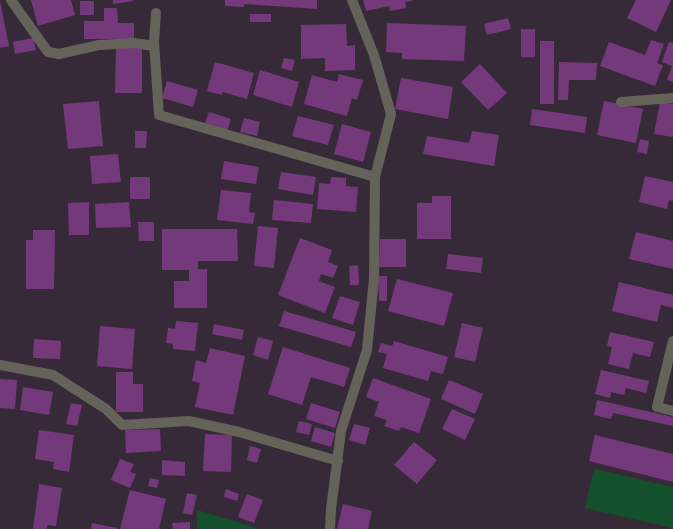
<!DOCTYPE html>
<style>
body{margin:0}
canvas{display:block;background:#372a38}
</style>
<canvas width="673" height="529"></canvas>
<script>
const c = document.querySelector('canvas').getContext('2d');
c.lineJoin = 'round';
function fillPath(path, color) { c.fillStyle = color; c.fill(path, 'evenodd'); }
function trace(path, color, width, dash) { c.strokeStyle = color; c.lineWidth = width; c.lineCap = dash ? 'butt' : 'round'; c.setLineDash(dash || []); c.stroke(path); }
fillPath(new Path2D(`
 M594,469l79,18v41l-88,-20z
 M197,510l63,19h-63z`), '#12512b');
fillPath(new Path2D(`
 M31,0h40l4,15 -37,11z
 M113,0h20v1l-20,3z
 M225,0h92v9l-73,-5v3l-19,-1z
 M363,0h49v1l-7,1 1,6 -16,3 -1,-5 -23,5z
 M636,0h35l-15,32 -29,-14z
 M0,1l9,45 -9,2z
 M80,1h14v14h-14z
 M104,8h13l1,15h16v16h-50v-18h20z
 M250,14h21v8h-21z
 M508,18l3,11 -24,6 -3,-11z
 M387,23l79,3 -2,35 -62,-2v-6l-16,-1z
 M346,24l1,22 8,-1v25l-30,1v-13l-24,1v-34z
 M521,29h14v28h-14z
 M33,38l3,12 -21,4 -2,-12z
 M651,40l13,4 -7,19 6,2 -8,21 -55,-20 9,-24 36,13z
 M540,41h14v63h-14z
 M669,42l4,1v39l-6,-2 5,-14 -10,-4z
 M116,48h26v45h-27z
 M284,58l11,2 -3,11 -11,-3z
 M215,62l39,11 -7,26 -24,-7 -1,3 -15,-4z
 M559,62l38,1 -1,17h-27l-1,20h-10z
 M480,64l27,29 -19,17 -27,-28z
 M260,70l39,12 -7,25 -39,-12z
 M339,74l24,6 -6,20 -5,-2 -5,18 -43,-12 8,-29 25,7z
 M401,78l52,9 -5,32 -53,-10z
 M167,81l31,9 -5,17 -31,-9z
 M99,101l4,45 -35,3 -5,-45z
 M604,101l39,8 -7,34 -39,-8z
 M660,102l13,2v33l-19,-3z
 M532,109l55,8 -2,16 -55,-8z
 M209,112l22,7 -4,12 -22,-8z
 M298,116l36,9 -6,20 -36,-9z
 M244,118l16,4 -3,14 -17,-4z
 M342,124l29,8 -8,30 -29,-8z
 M135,131h12l-1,17h-11z
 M472,131l27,4 -5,31 -71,-12 4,-18 42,7z
 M640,139l9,2 -2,13 -10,-2z
 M118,154l3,28 -29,2 -2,-28z
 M224,161l35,6 -3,17 -35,-5z
 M281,172l35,5 -3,18 -35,-6z
 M645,176l28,6v19l-4,-1 -2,9 -28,-7z
 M130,177h20v22h-20z
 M331,177l15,1v8l12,1 -2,25 -39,-3 2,-26 11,1z
 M221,190l30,3 -2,19 6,1 -2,11 -36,-4z
 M432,196h19v43h-34v-36h15z
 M274,200l39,4 -2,19 -39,-3z
 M89,202v33h-20l-1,-32z
 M129,202l2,25 -35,1 -1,-24z
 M138,222h16v19h-15z
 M258,226l20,2 -4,40 -20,-2z
 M162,229h75l1,32h-40v8h9v39h-33v-27h15v-11h-27z
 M33,230h22l-1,59h-28v-49h7z
 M636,232l37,9v28l-44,-10z
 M300,238l32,12 -4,12 10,4 -5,12 -12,-4 -2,7 16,6 -10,26 -47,-18z
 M380,239h26v28h-27z
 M448,254l35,4 -2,15 -35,-4z
 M358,265l1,20h-9l-1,-19z
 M378,276h9v25h-8z
 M397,279l56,14 -9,33 -56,-15z
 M619,282l54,13v13l-12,-3 -4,17 -45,-11z
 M340,296l20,6 -7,23 -21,-7z
 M284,311l72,21 -5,15 -72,-21z
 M176,321l22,2 -3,28 -22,-2v-5l-7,-1 2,-15 7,1z
 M462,323l21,5 -8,34 -21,-5z
 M214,324l30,6 -2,10 -30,-6z
 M100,326l35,3 -3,40 -35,-3z
 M610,332l44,10 -4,15 -17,-4 -4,16 -21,-5 4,-17 -5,-1z
 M258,337l15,4 -5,19 -15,-5z
 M34,339l27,2 -1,18 -27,-1z
 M394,341l54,16 -5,17 -12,-3 -3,10 -45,-13 4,-14 -9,-2 3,-9 11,3z
 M283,347l67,21 -6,19 -33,-10 -9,28 -34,-11z
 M210,348l35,8 -12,59 -38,-8 5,-24 -8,-2 4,-21 10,3z
 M601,370l48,11 -3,12 -20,-5 -2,7 -13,-3 -1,6 -15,-4z
 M116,372h17v12h10v28h-27z
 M373,378l58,21 -12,34 -18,-6 -2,4 -15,-5 3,-6 -13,-4 5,-14 -13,-5z
 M0,379l17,1 -2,29 -15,-1z
 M449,380l34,14 -8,20 -34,-15z
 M23,387l30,5 -4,23 -29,-5z
 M597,400l76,17v9l-60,-13 -2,6 -17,-4z
 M71,403l11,2 -5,21 -11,-2z
 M311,403l29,9 -5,16 -29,-9z
 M452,409l23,10 -10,21 -23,-11z
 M299,421l13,3 -3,11 -13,-3z
 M354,424l16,4 -5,17 -16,-5z
 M315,427l20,6 -4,14 -20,-6z
 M160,429l1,22 -35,2 -1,-23z
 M39,430l35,5 -5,37 -16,-3 1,-7 -19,-3z
 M205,434l27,1 -1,37 -28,-1z
 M595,435l78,19v28l-84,-21z
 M414,442l23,18 -20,24 -23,-19z
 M250,446l11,3 -4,14 -10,-3z
 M120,459l14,5 -4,8 6,2 -6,14 -19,-8z
 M162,460l23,2v14l-23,-1z
 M150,478l9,2 -2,8 -9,-2z
 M39,484l23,4 -6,38 -9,-1v4h-14z
 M226,489l13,5 -2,7 -13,-4z
 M130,490l36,9 -7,30h-39z
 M187,493l10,2 -5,20 -9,-2z
 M247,494l16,6 -9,23 -16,-6z
 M343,504l29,7 -4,18h-31z
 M190,522v7h-17l-1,-6z
 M92,523l25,5v1h-26z`), '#74397b');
trace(new Path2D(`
 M11,0l37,52 11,2 40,-9 35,-2 20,3
 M156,13l-2,29 5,73 216,62
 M621,102l52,-4
 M673,341l-16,66 16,4
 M0,365l53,10 53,34 16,16 67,-4 50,11 99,29
 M330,529l1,-20 10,-78 26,-81 7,-72 1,-101 16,-63 -17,-59 -22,-55`), '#646259', 10);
</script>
